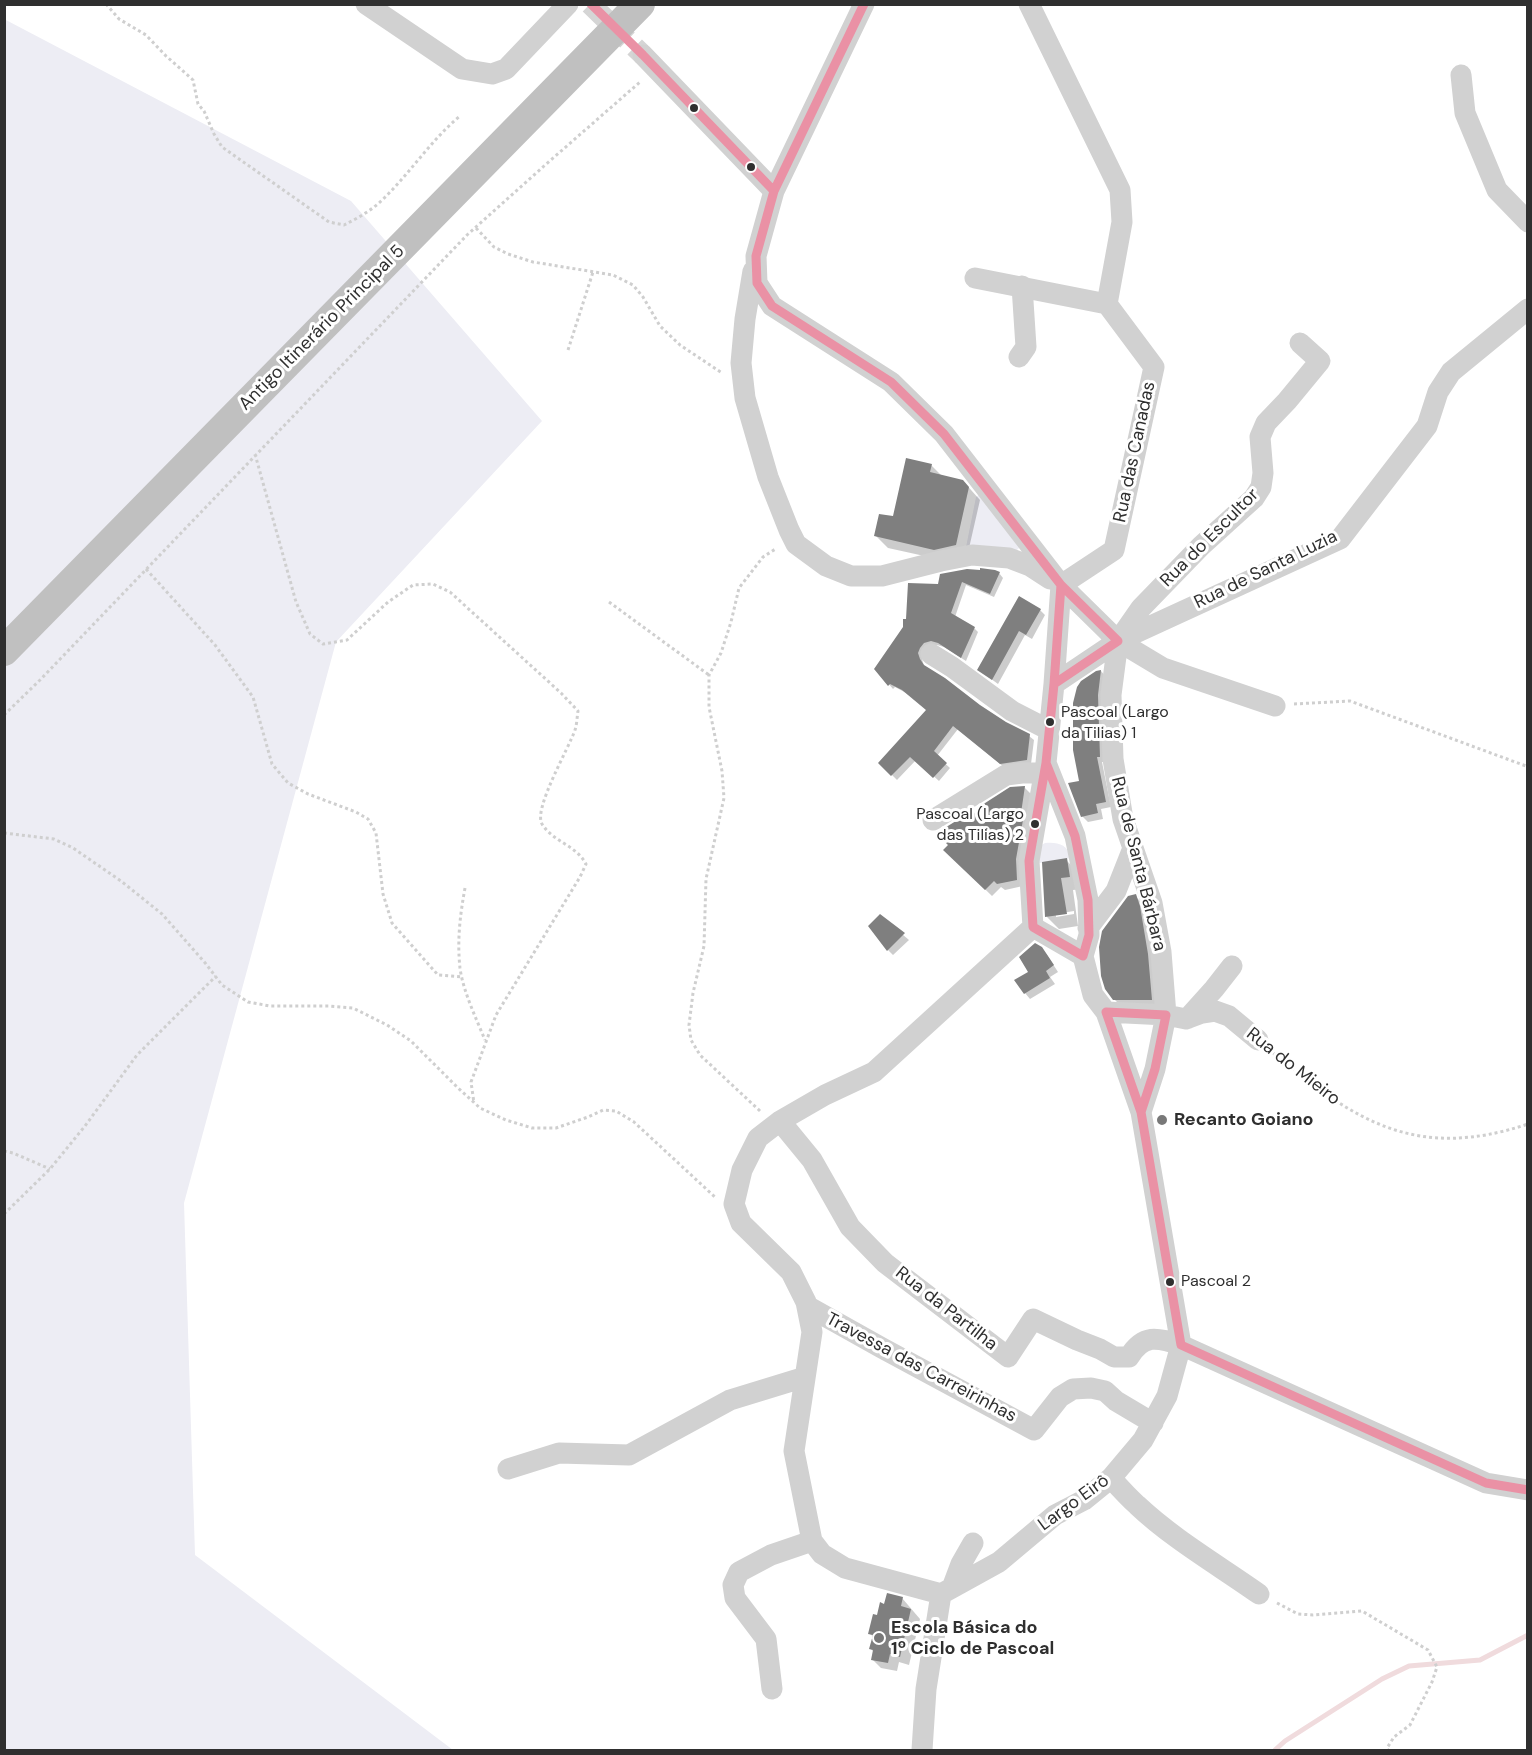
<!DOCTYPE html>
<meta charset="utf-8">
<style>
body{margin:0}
#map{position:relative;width:1532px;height:1755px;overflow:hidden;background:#fff;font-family:"DM Sans",sans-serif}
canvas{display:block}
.frame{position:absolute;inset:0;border:6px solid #2f2f2f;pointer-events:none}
</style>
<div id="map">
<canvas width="1532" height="1755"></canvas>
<div class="frame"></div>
</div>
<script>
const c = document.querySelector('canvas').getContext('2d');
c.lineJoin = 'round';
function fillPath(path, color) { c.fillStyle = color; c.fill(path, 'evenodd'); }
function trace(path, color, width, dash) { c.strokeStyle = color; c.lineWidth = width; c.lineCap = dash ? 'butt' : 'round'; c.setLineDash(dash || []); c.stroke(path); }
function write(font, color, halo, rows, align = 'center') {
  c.font = font + ' "DM Sans",sans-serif'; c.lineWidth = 6; c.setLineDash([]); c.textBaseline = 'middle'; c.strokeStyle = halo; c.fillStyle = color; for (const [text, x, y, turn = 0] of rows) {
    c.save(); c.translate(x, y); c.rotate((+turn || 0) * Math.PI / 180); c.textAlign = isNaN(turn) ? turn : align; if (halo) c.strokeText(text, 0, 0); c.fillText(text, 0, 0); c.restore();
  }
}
fillPath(new Path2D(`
 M4,19l347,182 191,220 -206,221 -152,561 11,352 258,195h-448z
 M980,494l41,52 -5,5 -50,-4 10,-50z
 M1045,843c13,-1 22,1 26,15l-37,6 6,-18z`), '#ededf4');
fillPath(new Path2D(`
 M931,465l12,12 20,4 17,19 -13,57 -20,4 -59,-13 -12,-12 18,-18z
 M999,573l4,5 -9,19 -28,-12 -11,32 19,11 4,4 -12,29 -22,-14 -7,-2 -7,1 -6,5 -2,8 2,7 80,57 25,13 5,4 -3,24 -26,4 -47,-39 -21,27 13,12 -11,13 -23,-21 -19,20 -17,-17 47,-53 -19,-16 -13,-7 -2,2 -17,-20 64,-83z
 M1040,610l5,5 -13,24 -7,-4 -27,49 -19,-14z
 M1101,671l5,6 -1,85h-3l9,45 -10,2 2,10 -15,3 -6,-6 -1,-34 15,-109z
 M1024,787l7,7 -8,92 -18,4 -4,-3 -9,9 -47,-46 23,-28z
 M1066,860l12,12 4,17 -9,1 5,36 -19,3 -12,-12zM1074,911v3l-18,3v-3z
 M1135,896l6,6 4,11 8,47 4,45h-37l-6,-6z
 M881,916l28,24 -16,15 -5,-5z
 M1041,948l6,7 11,17 -8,5 5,7 -25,15 -5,-6 5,-21z
 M902,1598l18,21 -11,46 -10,-3 -2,9 -16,-3 -9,-9 2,-7 -3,-3 3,-12 -4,-3 15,-28z`), '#0003');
trace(new Path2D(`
 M1275,1750l10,-9 97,-62 27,-13 71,-6 48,-25`), '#f0dbdd', 5);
fillPath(new Path2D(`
 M906,458l26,6 -2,8 33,8 6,7 -13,58 -22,5 -60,-14 5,-22 14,2z
 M980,568l15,2 5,2 -10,22 -28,-12 -11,31 24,14 -14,31 -23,-15 -7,-2 -7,2 -4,5 -2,5 2,6 4,6 21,13 35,27 26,17 24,12 -3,26 -27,4 -47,-38 -19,25 13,12 -14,15 -23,-21 -19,19 -13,-13 48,-53 -24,-20 -12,-6 -2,2 -14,-17 29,-42v-8h3l2,-36 30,1 2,-10 27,-5 13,1z
 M1019,596l22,13 -15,26 -7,-4 -27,49 -15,-10z
 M1101,670l-3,25 2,62h-3l9,45 -10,2 2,9 -17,4 -13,-34 11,-2 -6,-31v-47l4,-16 4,-6 15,-10z
 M1025,786l-5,34h3l-7,39 1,21 -20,4 -3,-3 -9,9 -42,-40 5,-5 -11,-11 6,-5 21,-13 4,4 14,-15 28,-18z
 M1067,858l3,19 -9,1 6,36 -22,3 -3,-55z
 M1136,894l4,12 8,48 4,46h-39l-8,-11 -4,-13 -2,-29 3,-16 26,-35z
 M880,914l25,19 -18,18 -19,-25z
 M1035,943l7,4 12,18 -8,6 4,7 -26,16 -10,-14 14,-8 -9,-15z
 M887,1593l16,4 -2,9 10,3 -11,48 -10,-3 -2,9 -17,-3 2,-10 -4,-1 4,-14 -5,-1 5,-20 4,1 3,-13 4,2z`), '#7f7f7f');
trace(new Path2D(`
 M590,4l53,51`), '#d5d5d5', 21, [21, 10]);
trace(new Path2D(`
 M106,4l13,15 27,16 20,21 27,24 5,24 6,7 10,23 8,13 107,75 15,3c12,-6 25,-13 36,-23 29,-27 50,-61 80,-86
 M476,228l18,19 14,7 25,8 80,13 20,10 10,12 17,29 20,19 42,28
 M568,350l25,-78
 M255,454l41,148 14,32 13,10 24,-4 41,-38 25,-17 20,-1 17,8 111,101 17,18c-1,6 -1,13 -3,19 -6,18 -42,79 -33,94 11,18 34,21 44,40l-6,13 -84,138 -25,67 3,21
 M146,569l69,76 38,52 19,67 16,19 20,11 48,18 12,7 8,14 7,61 9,29 46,52 24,2
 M609,602l100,73
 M1294,704l56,-3 176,65
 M4,715l36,-35 427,-445 77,-69 96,-84
 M4,833l50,6 19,9 48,33 41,33 44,50 16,21 26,17 22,4h59l24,2 34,17 24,16 46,46 23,21 26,12 26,8h24l32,-11 15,-7 13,1 18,11 82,76
 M465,888c-5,27 -8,53 -5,80 3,23 16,50 25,72
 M1273,1053c83,69 144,108 255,71
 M760,1111l-60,-56 -9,-15 -2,-15 4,-32 11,-47 2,-67 18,-81 -2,-27 -13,-64v-32l12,-22 10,-31 8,-34 24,-31 14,-9
 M4,1151l9,2 37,16
 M4,1214l46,-45 35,-43 52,-71 79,-79
 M1277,1603l21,11 15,1 49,-4 66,39 9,17 -5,15 -22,43 -16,12 -7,11 1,2`), '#cfcfcf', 3, [3, 3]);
trace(new Path2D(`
 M366,4l96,65 30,5 14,-5 62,-65
 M864,4l-90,187 -18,65 1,27 15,23 119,76 53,52 117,151
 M1029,4l91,186 2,32 -15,82 47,63 -40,183 -53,35
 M643,55l131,136
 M1461,75l4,38 32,77 31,32
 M753,271l-8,48 -4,44 4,35 23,79 21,53 7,14 30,22 25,10h31l59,-15 31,-6 37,3 21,8 20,13
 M975,278l132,26
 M1019,357l7,-10 -4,-61
 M1118,641l222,-102 87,-113 11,-34 13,-20 77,-63
 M1118,641l45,27 112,38
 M931,654l21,13 60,44 37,19
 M1046,763l-17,98 4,66 50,29 6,-21 -1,-35 -13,-64 -29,-73 8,-79 7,-99 57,56 -64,43
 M933,820l73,-45 16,-2h22
 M1088,928l28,-37 17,-43
 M1083,956l10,39 13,17
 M1187,1019l27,-30 18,-23
 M1258,1040l-29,-24 -14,-5 -13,2 -16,6 -20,-4 -5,-63 -9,-49 -29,-84 -10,-60 -2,-64 7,-54 23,-33 60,-62 53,-48 7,-11 2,-14 -3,-36 6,-14 21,-22 33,-40 -20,-18
 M780,1121l32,39 38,67 35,36 123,94 25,-38 44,21 23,9 14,8h15c14,-23 28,-20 52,-12l305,138 42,7
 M807,1306l75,42 152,82 26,-33 13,-8 18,-1 14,3 11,10 37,22
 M508,1469l51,-16 70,2 101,-55 75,-23
 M1111,1478c8,9 17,19 26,27 36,34 81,60 122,89
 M952,1588l9,-24 12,-21
 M941,1594l-96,-26 -23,-14 -10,-13 -18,-90 18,-119 -6,-30 -15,-30 -50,-49 -7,-19 8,-34 16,-32 22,-17 45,-26 49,-23 159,-145
 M941,1594l58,-32 56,-47 29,-15 27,-22 32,-38 24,-44 14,-51 -40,-233 -35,-100 60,3 -11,54 -14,43
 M772,1689l-6,-50 -31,-41 -2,-13 6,-13 32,-17 41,-14
 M922,1750l4,-61 15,-95`), '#d1d1d1', 21);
trace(new Path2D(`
 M4,651l636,-647`), '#c0c0c0', 30);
trace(new Path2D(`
 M591,4l52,51 131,136
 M864,4l-90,187 -18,65 1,27 15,23 119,76 53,52 117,151
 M1061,585l57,56 -64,43z
 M1046,763l29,73 13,64 1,35 -6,21 -50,-29 -4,-66z
 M1046,763l8,-79
 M1106,1012l60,3 -11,54 -14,43z
 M1141,1112l40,233 305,138 42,7`), '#ea91a5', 9);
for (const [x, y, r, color] of [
 [694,108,5,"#2f2f2f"],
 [751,167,5,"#2f2f2f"],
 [1050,722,5,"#2f2f2f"],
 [1035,824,5,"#2f2f2f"],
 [1162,1120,6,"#787878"],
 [1170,1282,5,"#2f2f2f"],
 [879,1638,6,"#787878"]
]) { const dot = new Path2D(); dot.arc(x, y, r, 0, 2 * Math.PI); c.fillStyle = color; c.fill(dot); trace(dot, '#fff', 2); }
write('16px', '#2f2f2f', '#fff', [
 ["Pascoal (Largo",1061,713],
 ["da Tilias) 1",1061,734],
 ["Pascoal (Largo",1024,815,"right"],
 ["das Tilias) 2",1024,836,"right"],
 ["Pascoal 2",1181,1282]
], 'left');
write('18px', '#2f2f2f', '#fff', [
 ["Antigo Itinerário Principal 5",322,328,-45],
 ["Rua das Canadas",1135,452,-78],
 ["Rua do Escultor",1210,538,-45],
 ["Rua de Santa Luzia",1266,570,-26],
 ["Rua de Santa Bárbara",1138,864,76],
 ["Rua do Mieiro",1293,1067,38],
 ["Rua da Partilha",946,1309,38],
 ["Travessa das Carreirinhas",921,1368,28],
 ["Largo Eirô",1074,1503,-36]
]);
write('bold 18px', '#2f2f2f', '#fff', [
 ["Recanto Goiano",1174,1120],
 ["Escola Básica do",891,1628],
 ["1º Ciclo de Pascoal",891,1649]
], 'left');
</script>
